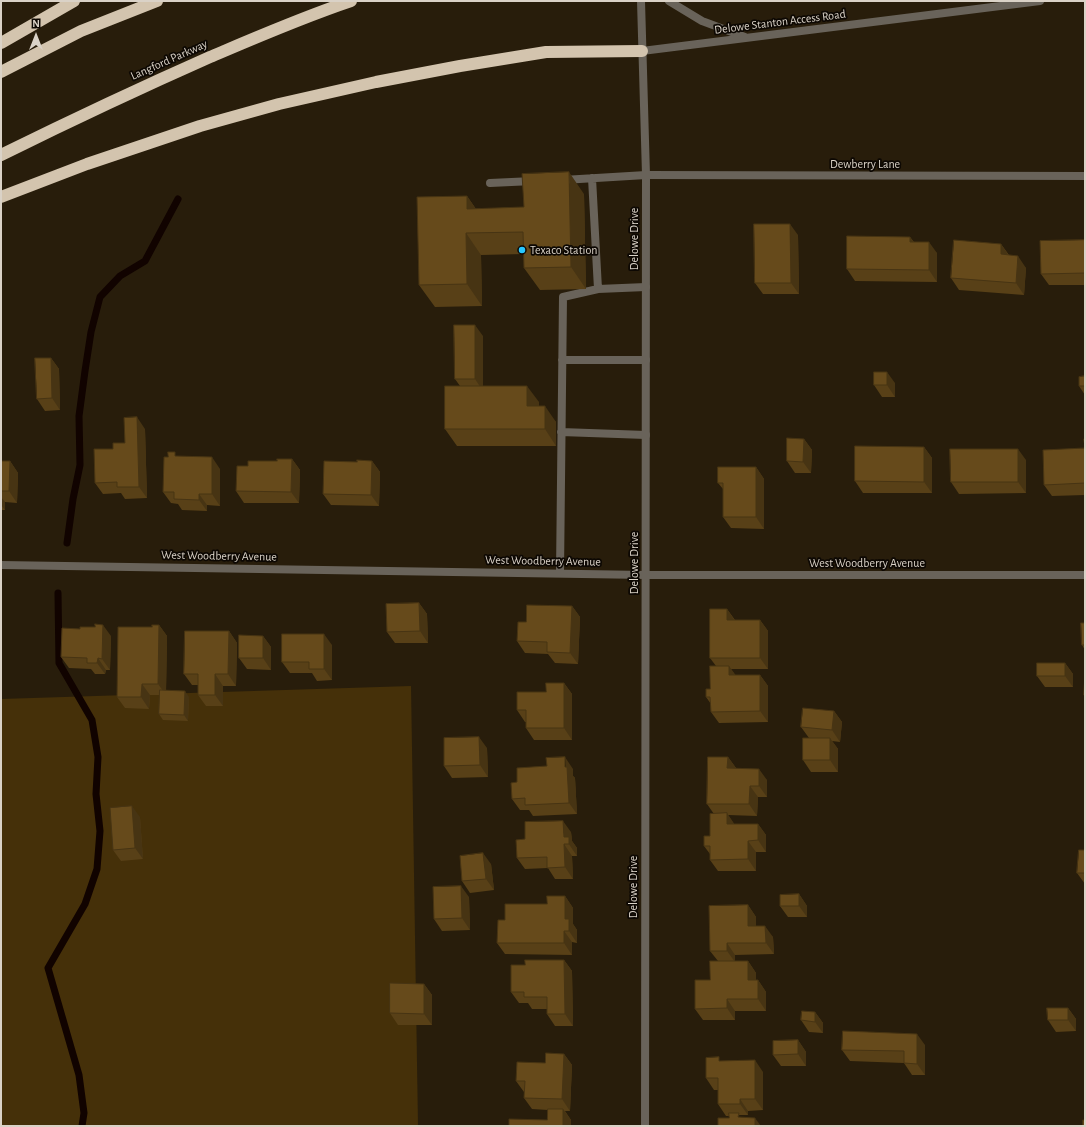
<!DOCTYPE html>
<style>
body{margin:0}
#map{position:relative;width:1086px;height:1127px;overflow:hidden;background:#281d0b;font-family:"Alegreya Sans",sans-serif}
canvas{display:block}
.frame{position:absolute;inset:0;border:2px solid #dad2c7;pointer-events:none}
.north{position:absolute;left:16px;top:16px;width:40px;height:40px;-webkit-text-stroke:3px #0d0803;paint-order:stroke;rotate:0deg;font-size:11px;font-weight:700;line-height:16px;text-align:center;color:#dad2c7}
.north::after{content:'';display:block;margin:auto;width:14px;height:18px;background:#dad2c7;clip-path:polygon(50% 0,100% 100%,50% 72%,0 100%)}
</style>
<div id="map">
<canvas width="1086" height="1127"></canvas>
<div class="frame"></div>
<div class="north">N</div>
</div>
<script>
const c = document.querySelector('canvas').getContext('2d');
c.lineJoin = 'round';
function fillPath(path, color) { c.fillStyle = color; c.fill(path, 'evenodd'); }
function trace(path, color, width, dash) { c.strokeStyle = color; c.lineWidth = width; c.lineCap = dash ? 'butt' : 'round'; c.setLineDash(dash || []); c.stroke(path); }
function write(font, color, halo, rows, align = 'center') {
  c.font = font + ' "Alegreya Sans",sans-serif'; c.lineWidth = 3.5; c.setLineDash([]); c.textBaseline = 'middle'; c.strokeStyle = halo; c.fillStyle = color; for (const [text, x, y, turn = 0] of rows) {
    c.save(); c.translate(x, y); c.rotate((+turn || 0) * Math.PI / 180); c.textAlign = isNaN(turn) ? turn : align; if (halo) c.strokeText(text, 0, 0); c.fillText(text, 0, 0); c.restore();
  }
}
fillPath(new Path2D(`
 M411,686l7,440h-417v-427z`), '#453009');
trace(new Path2D(`
 M67,543l6,-44 7,-34 -1,-49 6,-45 6,-39 9,-35 20,-21 25,-15 33,-62
 M58,593l1,70 33,57 6,37 -2,37 4,37 -3,38 -12,35 -37,64 31,107 5,38 -2,13`), '#110300', 7);
trace(new Path2D(`
 M592,178l6,111 48,-2
 M563,180l83,-5
 M490,183l43,-2
 M562,360h84
 M561,432l85,3
 M560,573l3,-276 35,-8`), '#69635a', 8);
trace(new Path2D(`
 M646,175l439,1
 M1,565l645,10h439`), '#69635a', 8);
trace(new Path2D(`
 M641,1l5,174 -1,951
 M669,1l33,20 43,16
 M642,51l398,-50`), '#69635a', 8);
trace(new Path2D(`
 M1,43l73,-42
 M1,72l80,-41 76,-30
 M1,155c69,-34 139,-67 209,-98 47,-20 93,-40 141,-56
 M1,197l86,-33 113,-38 79,-22 97,-22 84,-16 86,-14 96,-1`), '#d3c4ae', 12);
fillPath(new Path2D(`
 M584,194l2,95 -46,1 -16,-22v-14l-43,1 1,51 -47,1 -16,-22 48,-89 9,13 48,-2z
 M798,235l1,59h-36l-8,-11z
 M910,237l4,5 23,11v29l-82,-1 -8,-12z
 M1085,240v45h-36l-8,-11z
 M1001,244l8,11 17,13 -2,27 -65,-5 -8,-12z
 M483,336v50l56,16v4l17,16v24h-99l-12,-17 15,-43 -5,-7z
 M51,358l8,11 1,41 -15,1 -8,-12z
 M1085,376v19l-6,-9z
 M895,383v14h-13l-8,-12z
 M145,429l2,69 -22,1 -4,-6 -18,1 -8,-11 30,-40z
 M804,439l8,11 -1,23h-16l-8,-12z
 M1085,439v56l-33,1 -8,-11 41,-37z
 M924,447l8,11v35h-69l-8,-12z
 M178,457l42,12v37l-13,-1v6l-25,-1 -4,-6 -7,-1 -8,-11z
 M292,459l8,11 -1,33h-55l-8,-12 12,-25z
 M1026,460v33l-67,1 -8,-12z
 M1,461h9l8,12 -1,30 -12,-1v8h-4z
 M372,461l8,11 -1,34 -48,-1 -8,-11 34,-32z
 M756,467l8,12v50l-33,-1 -8,-11v-28l-5,-6z
 M419,603l8,11 1,29h-33l-8,-11z
 M572,606l8,11 -2,47 -23,-1 -7,-9 -23,-1 -8,-12 9,-19z
 M727,609l8,11h25l8,11v38h-37l4,6h25l8,11v36l-49,1 -8,-11v-8l-5,-7 4,-8 6,-23 -6,-8z
 M1085,623v27l-3,-5z
 M159,625l8,11 -1,54 23,7 -1,24 -25,-1 -4,-6 1,-19h-10l-1,14 -24,-1 -8,-11 35,-70z
 M229,631l8,12 -1,43h-13v20h-17l-8,-11v-10h-6l-8,-11z
 M111,636l-1,34h-4l-1,4h-10l-4,-5 -22,-1 -8,-11z
 M263,636l8,11v23l-24,-1 -8,-11z
 M332,645v35l-15,1 -5,-8h-22l-8,-11z
 M1065,663l8,11v13h-28l-8,-11z
 M564,683l8,11v46h-38l-8,-12v-6h-1l-8,-12 29,-18z
 M834,711l8,11 -2,20 -8,-1 6,8v23h-27l-8,-12 6,-22 -8,-11z
 M487,748l1,29 -36,1 -8,-12z
 M728,757l8,11 31,12v17h-9l-1,19 -29,-1 6,9h24l8,11v17h-10v19h-38l-8,-11v-6l-6,-8 6,-10 4,-22 -7,-10z
 M547,766l26,3v7l2,2 2,36 -44,2 -4,-6h-9l-8,-11 5,-17z
 M140,817l3,42 -22,2 -8,-11z
 M571,832l1,9 5,7v8h-5l1,23h-18l-7,-11 -23,1 -8,-11 8,-19z
 M1085,850v34l-8,-11z
 M491,864l3,26 -24,3 -8,-12z
 M799,894l8,12v11h-19l-8,-11z
 M565,896l8,12v16l4,6v13l-5,-1v13l-67,-1 -8,-11 8,-23 42,-16z
 M469,897l1,33 -28,1 -8,-12z
 M748,905l8,12v9l17,11 1,17 -39,1v6h13l8,12v7h2l8,12v19h-31v9h-32l-8,-11 15,-29 8,-19 -8,-10z
 M564,960l8,11 1,55h-18l-8,-12v-5h-15l-4,-6h-9l-8,-11 14,-27z
 M424,984l8,11v30h-34l-8,-12z
 M1068,1008l8,11v12l-20,1 -8,-12z
 M815,1012l8,11v10l-14,-1 -8,-12z
 M798,1040l8,12v14h-25l-8,-11z
 M925,1045v30h-13l-8,-12 -54,-2 -8,-11z
 M564,1054l8,11 -2,46h-5l6,9v6h-62l38,-6 1,-10 -16,-1 -8,-11v-6l-8,-11 29,-18z
 M722,1061l41,11v38l-15,1v4h-8l-11,3v-2h-3l-8,-12v-14h-4l-8,-12z`), '#584017');
fillPath(new Path2D(`
 M569,172l15,22 2,95 -15,-22z
 M467,196l15,22 -15,-9z
 M790,224l8,11 1,59 -8,-11z
 M466,233l15,22 1,51 -15,-22z
 M910,237l8,11 -8,-6z
 M929,242l8,11v29l-8,-12z
 M1001,244l8,12 -8,-2z
 M1018,256l8,12 -2,27 -8,-12z
 M475,325l8,11v55l-8,-12z
 M51,358l8,11 1,41 -8,-12z
 M887,372l8,11v14l-8,-12z
 M527,386l12,16v20l-12,-16z
 M545,406l11,16v24l-11,-17z
 M137,417l8,12 2,69 -8,-11z
 M804,439l8,11 -1,23 -8,-11z
 M924,447l8,11v35l-8,-11z
 M1018,449l8,11v33l-8,-11z
 M212,457l8,12v37l-8,-12z
 M292,459l8,11 -1,33 -8,-11z
 M10,461l8,12 -1,30 -8,-12z
 M372,461l8,11 -1,34 -8,-11z
 M756,467l8,12v50l-8,-12z
 M199,494l8,11v6l-8,-11z
 M1,497l4,5v8l-4,-5z
 M419,603l8,11 1,29 -8,-12z
 M572,606l8,11 -2,47 -8,-11z
 M727,609l8,12 -8,-1z
 M760,620l8,11v38l-8,-11z
 M103,625l8,11 -1,34 -8,-11z
 M159,625l8,11 -1,59 -8,-11z
 M229,631l8,12 -1,43 -8,-12z
 M324,634l8,11v35l-8,-11z
 M263,636l8,11v23l-8,-12z
 M98,658l8,12 -1,4 -8,-11z
 M1065,663l8,11v13l-8,-11z
 M729,666l8,11 -8,-2z
 M215,674l8,12v20l-8,-11z
 M760,675l8,11v36l-8,-11z
 M564,683l8,11v46l-8,-12z
 M142,684l8,11 -1,14 -8,-12z
 M185,691l4,6 -1,24 -4,-6z
 M834,711l8,11 -2,20 -8,-12z
 M479,737l8,11 1,29 -8,-12z
 M830,738l8,11v23l-8,-12z
 M565,757l8,12v7l2,2 2,36 -8,-11z
 M728,757l8,11h-9z
 M759,769l8,11v17l-8,-11z
 M750,786l8,11 -1,19 -8,-12z
 M132,806l8,11 3,42 -8,-11z
 M727,813l8,12 -8,-1z
 M563,821l8,11 1,9 5,7v8l-13,-19z
 M758,824l8,11v17l-8,-12z
 M748,841l8,11v19l-8,-12z
 M564,844l8,12 1,23 -8,-12z
 M483,853l8,11 3,26 -8,-11z
 M461,886l8,11 1,33 -8,-12z
 M799,894l8,12v11l-8,-11z
 M565,896l8,12v16l4,6v13l-8,-12 -4,-12z
 M748,905l8,12v20l-8,-11z
 M765,926l8,11 1,17 -8,-11z
 M564,931l8,11v13l-8,-12z
 M727,943l8,12v7l-8,-11z
 M564,960l8,11 1,55 -8,-12z
 M748,961l8,12v19l-8,-12z
 M758,980l8,12v19l-8,-12z
 M424,984l8,11v30l-8,-11z
 M727,999l8,12v9l-8,-12z
 M1068,1008l8,11v12l-8,-11z
 M815,1012l8,11v10l-8,-11z
 M917,1034l8,11v30l-8,-11z
 M798,1040l8,12v14l-8,-12z
 M564,1054l8,11 -2,46 -8,-12z
 M755,1060l8,12v38l-8,-11z
 M740,1099l8,12v4l-8,-11z
 M563,1109l8,11v6h-8z
 M755,1118l6,8h-6z`), '#473413');
const building = new Path2D(`
 M569,172l2,95 -47,1 -1,-36 -57,1 1,51 -48,1 -2,-88 50,-1v13l57,-2 -2,-33z
 M754,224h36l1,59h-36z
 M847,236l63,1v5h19v28l-82,-1z
 M954,240l47,4v10l17,2 -2,27 -65,-5z
 M1085,240v33l-44,1 -1,-33z
 M454,325h21v54h-20z
 M35,358h16l1,40 -15,1z
 M874,372h13v13h-13z
 M1085,376v10h-6v-9z
 M445,386h82v20h18v23h-100z
 M137,417l2,70h-22v-5l-22,1 -1,-34h19v-6h12l-1,-25z
 M787,438l17,1 -1,23 -16,-1z
 M1084,439h1v44l-41,2 -1,-35 42,-2z
 M855,446l69,1v35l-69,-1z
 M950,449h68v33h-67z
 M168,452h7v4l37,1v37h-13v6l-25,-1v-7h-11l1,-35h4z
 M277,459h15l-1,33 -55,-1 1,-25h11v-5h29z
 M357,460l15,1 -1,34 -48,-1 1,-33 33,1z
 M1,461h9l-1,30h-8z
 M718,467h38v50h-33v-34h-5z
 M419,603l1,28 -33,1 -1,-28z
 M527,605l45,1 -2,47 -23,-1v-10l-30,-1 1,-19h8z
 M710,609h17v11h33v38h-50z
 M1081,623h4v22h-3z
 M95,624l8,1 -1,34 -4,-1 -1,5h-10v-5l-26,-1 1,-29 18,1v-2h15z
 M152,625h7l-1,59h-16l-1,13h-24l1,-70h34z
 M185,631h44l-1,43h-13v21h-17v-21h-14z
 M282,634h42v35h-15v-7h-27z
 M239,635l24,1v22h-24z
 M1037,663h28v13h-28z
 M710,666h19v9h31v36l-49,1 -1,-15h-4v-8h4z
 M1085,676v19h-1z
 M546,683h18v45h-38v-18h-9v-18h29z
 M160,690l25,1 -1,24 -25,-1z
 M803,708l31,3 -2,19 -31,-3z
 M479,737l1,28 -36,1v-28z
 M803,738h27v22h-27z
 M565,757v10h2l2,36 -44,2v-7l-13,1 -1,-16 6,-1v-14l30,-2 -1,-8z
 M708,757h20l-1,11 32,1v17h-9l-1,18h-42z
 M132,806l3,42 -22,2 -3,-42z
 M727,813v11h31v16l-10,1v18l-38,1v-14h-6v-10h6v-22z
 M563,821l1,16h5v7h-5l1,23 -18,1v-11l-30,1 -1,-18 9,-1v-17z
 M1079,850h6v23h-8z
 M483,853l3,26 -24,2 -2,-25z
 M461,886l1,32 -28,1 -1,-32z
 M799,894v12h-19v-11z
 M547,896h18v23h4v12h-5v12h-67l1,-23h7v-16h42z
 M748,905v21h17l1,17h-39v8h-17l-1,-45z
 M525,960h39l1,54h-18v-17h-23v-5h-13v-27h14z
 M710,961h38v19h10v19h-31v9l-32,1v-29h15z
 M390,983l34,1v30l-34,-1z
 M1047,1008h21v12h-20z
 M802,1011l13,1v10l-14,-2z
 M843,1031l74,3v30l-13,-1v-12l-62,-1z
 M798,1040v14l-25,1v-14z
 M546,1053l18,1 -2,45 -38,-1 1,-17h-9l1,-19 28,1z
 M719,1057v4l36,-1v39h-15v5h-22v-26h-12v-20z
 M548,1109h15v17h-54v-7l38,1z
 M729,1113h10l-1,4 17,1v8h-37v-8h11z
 M1083,1120h2v6h-2z`);
fillPath(building, '#664a1b');
trace(building, '#473413', 1);
for (const [x, y, r, color] of [
 [522,250,4,"#28c8ff"]
]) { const dot = new Path2D(); dot.arc(x, y, r, 0, 2 * Math.PI); c.fillStyle = color; c.fill(dot); trace(dot, '#0d0803', 1.5); }
write('12px', '#dad2c7', '#0d0803', [
 ["Delowe Stanton Access Road",780,22,-7],
 ["Langford Parkway",169,60,-24],
 ["Dewberry Lane",865,164],
 ["Delowe Drive",634,239,-90],
 ["West Woodberry Avenue",219,556,1],
 ["West Woodberry Avenue",543,561,1],
 ["Delowe Drive",634,563,-90],
 ["West Woodberry Avenue",867,563],
 ["Delowe Drive",633,887,-90]
]);
write('12px', '#dad2c7', '#0d0803', [
 ["Texaco Station",530,250]
], 'left');
</script>
